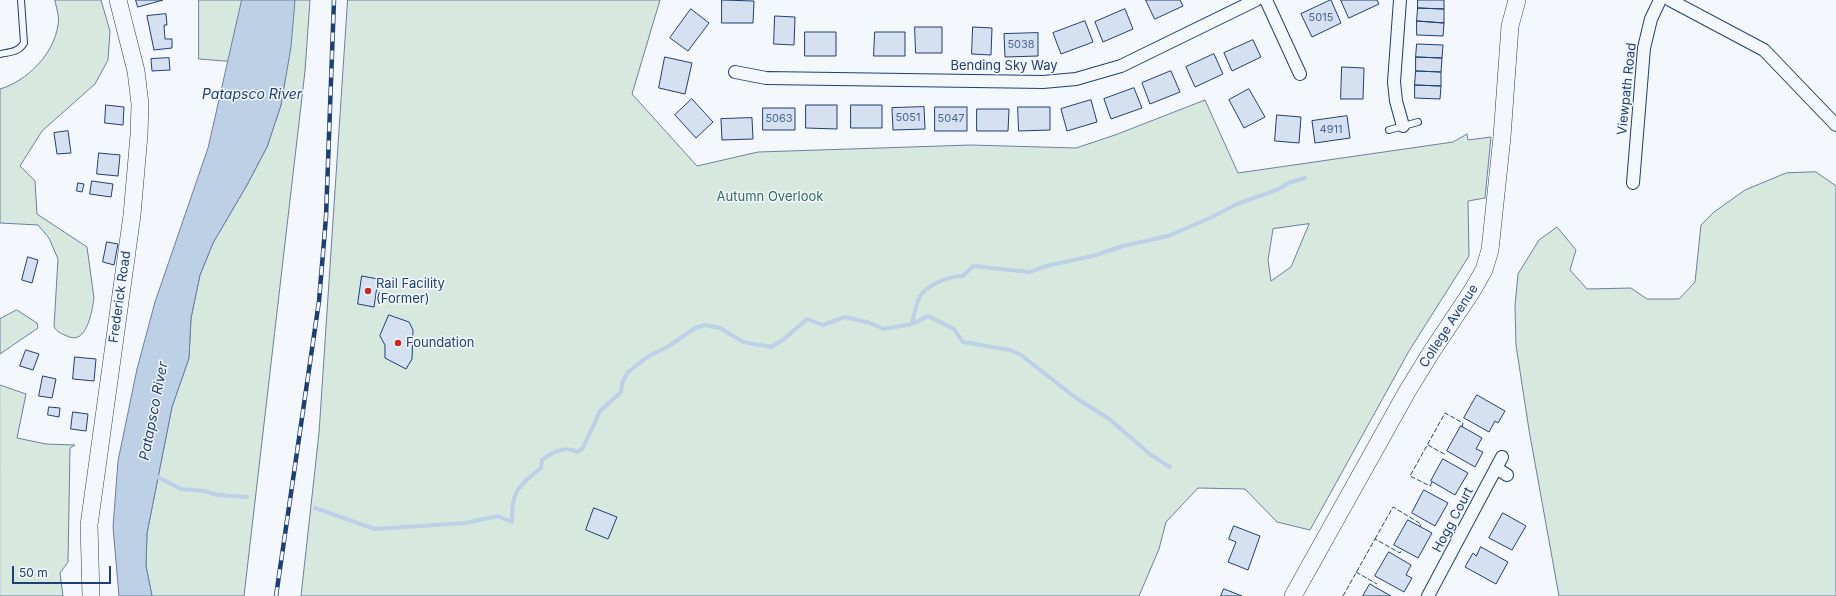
<!DOCTYPE html>
<style>
body{margin:0}
#map{position:relative;width:1836px;height:596px;overflow:hidden;background:#f4f7fb;font-family:Inter,sans-serif}
canvas{display:block}
.scale{position:absolute;left:12px;top:566px;width:99px;height:18px;box-sizing:border-box;border:2px solid #1d3f73;border-top:0;padding-left:5px;font-size:12px;line-height:14px;white-space:nowrap;color:#1d3f73;-webkit-text-stroke:3px #f4f7fb;paint-order:stroke}
</style>
<div id="map">
<canvas width="1836" height="596"></canvas>
<div class="scale">50 m</div>
</div>
<script>
const c = document.querySelector('canvas').getContext('2d');
c.lineJoin = 'round';
function fillPath(path, color) { c.fillStyle = color; c.fill(path, 'evenodd'); }
function trace(path, color, width, dash) { c.strokeStyle = color; c.lineWidth = width; c.lineCap = dash ? 'butt' : 'round'; c.setLineDash(dash || []); c.stroke(path); }
function write(font, color, halo, rows, align = 'center') {
  c.font = font + ' Inter,sans-serif'; c.lineWidth = 3; c.setLineDash([]); c.textBaseline = 'middle'; c.strokeStyle = halo; c.fillStyle = color; for (const [text, x, y, turn = 0] of rows) {
    c.save(); c.translate(x, y); c.rotate((+turn || 0) * Math.PI / 180); c.textAlign = isNaN(turn) ? turn : align; if (halo) c.strokeText(text, 0, 0); c.fillText(text, 0, 0); c.restore();
  }
}
const green = new Path2D(`
 M55,0h46l9,31 -2,29 -13,24 -53,47 -22,35 15,15 2,33 50,33 7,51c-2,13 -7,48 -27,38 -5,-2 -10,-4 -13,-9l4,-68 -9,-21 -11,-13 -38,-2v-134c27,-8 54,-35 58,-64 2,-8 -2,-17 -3,-25z
 M199,0h111l-5,71 -61,525h-92l-6,-30 1,-33 25,-126 17,-49 2,-40 9,-43 13,-32 34,-58 20,-38 14,-42 6,-39 -88,-7z
 M348,0h312l-28,94 65,72 61,-14 213,-7 105,3 39,-13 90,-35 33,73 215,-31 14,-8 1,6 23,-3 -6,61 -17,3 1,55 -60,95 -99,179 -33,-8 -32,-33 -47,-1 -32,34 -7,27 -20,47h-838l18,-163zM1309,224l-18,43 -20,14 -3,-21 5,-31z
 M1816,172l20,14v410h-277l-30,-166 -13,-85 -1,-39 3,-32 21,-34 18,-13 19,23 -6,20 17,19 44,-1 16,11h32l16,-17 6,-57 13,-13 31,-22 41,-17z
 M17,310l20,13 1,5 -38,26v-35z
 M0,385l26,9 -9,44 29,6 29,1 -5,3 -2,114 -8,11 3,23h-63z`);
fillPath(green, '#d7e8df');
trace(green, '#687fa3', 1);
const water = new Path2D(`
 M242,0h53l-4,47 -10,58 -14,42 -20,38 -34,58 -13,32 -9,43 -2,40 -17,49 -25,126 -1,33 6,30h-33l-6,-69 5,-66 19,-92 18,-67 53,-154z`);
fillPath(water, '#bed0e5');
trace(water, '#687fa3', 1);
trace(new Path2D(`
 M912,324c2,-9 4,-21 8,-28 9,-12 29,-20 43,-20l10,-10 56,6 21,-7 43,-9 30,-10 45,-10 42,-18 27,-14 42,-15 9,-6 17,-5
 M154,475l27,14 23,2 14,4 29,2
 M315,508l60,21 90,-6 33,-7 14,6c-1,-30 6,-36 29,-54l1,-8c10,-8 23,-15 36,-8l5,-4 17,-37 21,-19 1,-8 5,-11 20,-16 22,-11 26,-18 10,-3 15,3 23,14 28,5 13,-8 23,-20 16,6 22,-8 22,5 17,7 28,-5 16,-8 26,13 9,13 47,8 11,5 55,43 32,20 43,37 19,12`), '#bed0e5', 4);
const building = new Path2D(`
 M136,0h27l-25,7z
 M722,0l32,1 -1,22h-31z
 M1146,0h34l3,6 -28,13z
 M1331,0l10,23 -29,14 -11,-23z
 M1341,0h36l2,4 -30,14z
 M1418,0h26v9l-26,-1z
 M1418,8l26,1v14l-27,-2z
 M691,9l18,14 -21,28 -18,-13z
 M1125,9l8,20 -30,13 -8,-20z
 M166,14l1,11h-3l1,14h7v9l-18,2 -7,-34z
 M775,16l20,1 -1,28 -20,-1z
 M1085,21l8,21 -32,12 -8,-21z
 M1417,21l27,2 -1,13 -26,-1z
 M915,27h27v26h-26z
 M973,27l19,1 -1,27 -19,-1z
 M805,32h31v24h-31z
 M875,32h30v24h-31z
 M1038,33v23l-33,1 -1,-23z
 M1253,40l8,17 -29,14 -8,-18z
 M1417,44l26,1 -1,13 -26,-1z
 M1214,54l9,20 -28,13 -9,-20z
 M665,57l27,6 -7,31 -26,-6z
 M1416,57l26,1 -1,14 -25,-1z
 M169,58l1,12 -18,1 -1,-12z
 M1342,67l22,1 -1,31h-22z
 M1171,71l9,21 -30,12 -8,-21z
 M1416,71l25,1v14l-26,-1z
 M1415,85l26,1 -1,13 -25,-1z
 M1134,88l8,20 -31,11 -7,-20z
 M1249,89l16,28 -21,11 -15,-28z
 M692,99l21,23 -17,16 -21,-23z
 M1091,100l6,22 -30,9 -6,-22z
 M106,105l18,2 -1,18 -18,-2z
 M806,105h31v24l-31,-1z
 M851,105h31v23h-31z
 M924,107l1,22 -32,1 -1,-22z
 M935,107h32v24h-32z
 M1018,107h32v23l-31,1z
 M763,108h32v22h-32z
 M977,109h32l-1,22h-31z
 M1277,115l24,2 -2,26 -24,-2z
 M1347,116l3,22 -35,5 -3,-22z
 M752,118l1,21 -31,1 -1,-21z
 M68,131l3,22 -14,1 -3,-21z
 M99,153l21,2 -2,21 -21,-2z
 M92,181l21,3 -2,13 -21,-3z
 M78,183l6,1 -2,8 -5,-1z
 M107,242l11,2 -4,21 -11,-3z
 M28,257l10,3 -6,23 -10,-3z
 M362,276l16,3 -4,28 -16,-3z
 M389,315l20,7 4,8 -1,29 -6,10 -21,-11v-13l-5,-9z
 M26,350l13,4 -6,16 -13,-4z
 M75,357l21,2 -2,22 -21,-2z
 M43,376l13,3 -4,19 -13,-2z
 M1477,395l28,16 -7,12 -3,-2 -6,11 -25,-14z
 M49,407l11,1 -1,9 -11,-2z
 M73,412l15,2 -2,17 -15,-2z
 M1461,426l21,12 -6,11 7,3 -8,15 -28,-16z
 M1443,459l25,14 -13,22 -24,-14z
 M1424,490l24,13 -13,23 -23,-13z
 M594,508l23,9 -9,22 -22,-9z
 M1503,513l23,13 -14,24 -23,-12z
 M1408,520l24,13 -14,25 -24,-13z
 M1234,526l26,10 -12,34 -20,-8 8,-20 -7,-3z
 M1481,547l27,15 -12,22 -31,-17 8,-14 3,3z
 M1389,552l22,13 -5,10 6,3 -8,14 -29,-16z
 M1370,584l5,3 16,9h-28z
 M1224,589l18,7h-21z`);
fillPath(building, '#d5e0f0');
trace(building, '#1d3f73', 1);
const lane = new Path2D(`
 M0,54c10,-2 19,-2 24,-11l-3,-43
 M1389,130l29,-8`);
const street = new Path2D(`
 M1266,0l34,74
 M1400,0l-6,82 2,19 7,25
 M1670,0l94,50 72,75
 M735,72l31,6 277,4 33,-3 45,-13 135,-66
 M1633,183l11,-135 7,-29 9,-19
 M1496,468l11,7
 M1428,596l74,-139`);
const secondary = new Path2D(`
 M91,596l-2,-71 43,-310 7,-80 1,-31 -4,-33 -18,-71
 M1293,596l115,-206 24,-39 40,-60 12,-21 6,-20 12,-113 8,-111 7,-26`);
trace(lane, '#1d3f73', 8);
trace(street, '#1d3f73', 14);
trace(secondary, '#1d3f73', 18);
trace(lane, '#f4f7fb', 6);
trace(street, '#f4f7fb', 12);
trace(secondary, '#f4f7fb', 17);
const rail = new Path2D(`
 M276,596l43,-295 7,-84 8,-217`);
trace(rail, '#1d3f73', 4.5);
trace(rail, '#f4f7fb', 3, [9]);
trace(new Path2D(`
 M1428,445l18,10
 M1432,482l-2,4 -20,-10 35,-63 18,10 -1,4
 M1375,539l18,-32 28,17 -1,3
 M1356,572l21,12
 M1343,596l32,-57 25,14 2,-4`), '#1d3f73', 1, [5, 2]);
for (const [x, y, r, color] of [
 [368,291,4,"#c62828"],
 [398,343,4,"#c62828"]
]) { const dot = new Path2D(); dot.arc(x, y, r, 0, 2 * Math.PI); c.fillStyle = color; c.fill(dot); trace(dot, '#f4f7fb', 1.5); }
write('11px', '#4b6792', null, [
 ["5015",1321,18],
 ["5038",1021,45],
 ["5051",908,118],
 ["5063",779,119],
 ["5047",951,119],
 ["4911",1331,130]
]);
write('13px', '#1d3f73', '#f4f7fb', [
 ["Bending Sky Way",1004,66],
 ["Viewpath Road",1627,89,-84],
 ["Frederick Road",120,297,-82],
 ["College Avenue",1449,326,-57],
 ["Hogg Court",1453,520,-62]
]);
write('13px', '#2c6c60', '#f4f7fb', [
 ["Autumn Overlook",770,197]
]);
write('13px', '#1d3f73', '#f4f7fb', [
 ["Rail Facility",376,284],
 ["(Former)",376,299],
 ["Foundation",406,343]
], 'left');
write('italic 14px', '#1d3f73', '#f4f7fb', [
 ["Patapsco River",252,95],
 ["Patapsco River",154,411,-79]
]);
</script>
